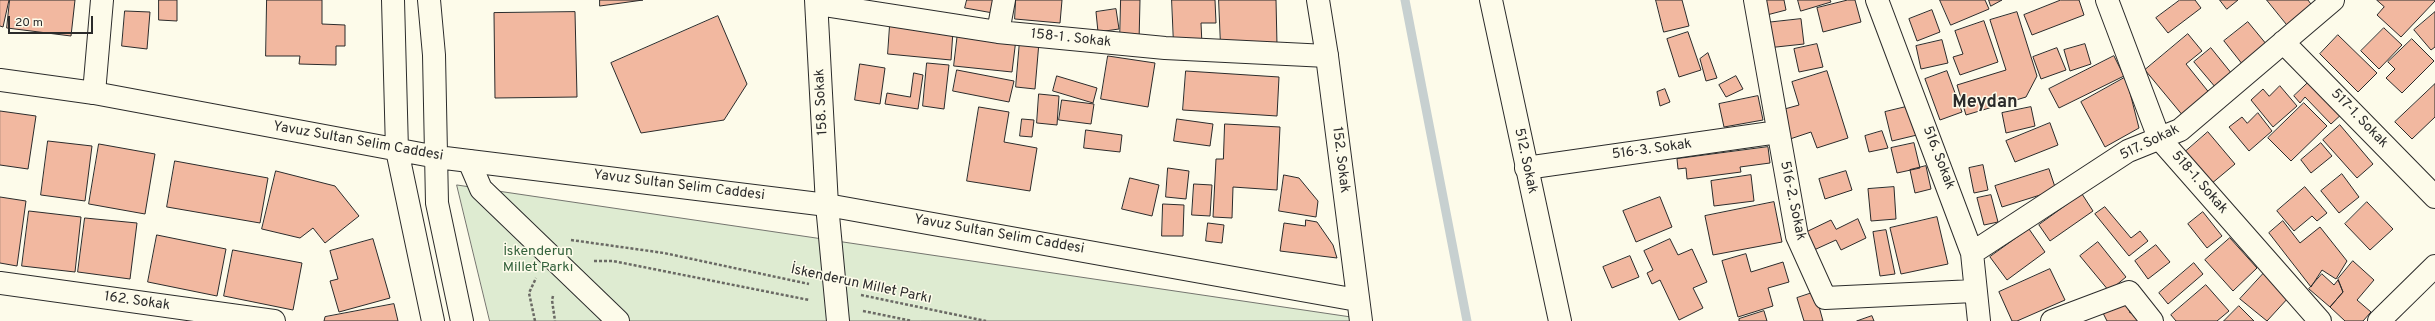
<!DOCTYPE html>
<meta charset="utf-8">
<style>
body{margin:0}
#map{position:relative;width:2435px;height:321px;overflow:hidden;background:#fdfbea;font-family:Overpass,sans-serif}
canvas{display:block}
.scale{position:absolute;left:8px;top:16px;width:85px;height:18px;box-sizing:border-box;border:2px solid #2b2b2b;border-top:0;padding-left:5px;font-size:12px;line-height:14px;white-space:nowrap;color:#2b2b2b;-webkit-text-stroke:3px #fdfbea;paint-order:stroke}
</style>
<div id="map">
<canvas width="2435" height="321"></canvas>
<div class="scale">20 m</div>
</div>
<script>
const c = document.querySelector('canvas').getContext('2d');
c.lineJoin = 'round';
function fillPath(path, color) { c.fillStyle = color; c.fill(path, 'evenodd'); }
function trace(path, color, width, dash) { c.strokeStyle = color; c.lineWidth = width; c.lineCap = dash ? 'butt' : 'round'; c.setLineDash(dash || []); c.stroke(path); }
function write(font, color, halo, rows, align = 'center') {
  c.font = font + ' Overpass,sans-serif'; c.lineWidth = 3; c.setLineDash([]); c.textBaseline = 'middle'; c.strokeStyle = halo; c.fillStyle = color; for (const [text, x, y, turn = 0] of rows) {
    c.save(); c.translate(x, y); c.rotate((+turn || 0) * Math.PI / 180); c.textAlign = isNaN(turn) ? turn : align; if (halo) c.strokeText(text, 0, 0); c.fillText(text, 0, 0); c.restore();
  }
}
const green = new Path2D(`
 M457,185l894,132 1,4h-862z`);
fillPath(green, '#deebd1');
trace(green, '#74746e', 1);
trace(new Path2D(`
 M1405,0l62,321`), '#c7d0d0', 9);
const building = new Path2D(`
 M0,0h9l-6,27 -3,-1z
 M10,0h65l-4,36 -64,-8z
 M159,0h18v21l-18,-1z
 M267,0h55v24l23,1v21h-9v19l-37,-1 1,-8h-34z
 M600,0h43l-43,6z
 M967,0h28l-2,13 -28,-5z
 M1016,0h46l-2,23 -45,-4z
 M1121,0h19l-1,42 -19,-1z
 M1172,0h43l1,23h-15l1,22 -28,1z
 M1219,0h57l1,45 -56,2z
 M1656,0h26l7,26 -25,6z
 M1760,0h24l2,10 -23,6z
 M1798,0h32l1,2 -30,9z
 M1848,0h7l6,22 -38,10 -6,-24z
 M1940,0h45l4,9 -38,16z
 M1989,0h13l-11,6z
 M2061,0h18l5,15 -52,20 -8,-20z
 M2180,0h15l6,8 -33,25 -12,-15z
 M2220,0h18l-11,9z
 M2267,0h41l5,7 -24,20z
 M2377,0h58v1l-34,36 -24,-22 7,-8z
 M1116,9l3,20 -21,3 -2,-20z
 M1932,10l8,22 -23,9 -8,-22z
 M125,11l25,1 -3,37 -25,-3z
 M575,12l2,85 -82,1 -1,-85z
 M2017,12l20,64 -11,21 -60,18 -9,-30 49,-15 -16,-50z
 M2435,12v35l-4,3 -17,-20z
 M718,16l29,68 -23,36 -83,13 -30,-70z
 M1801,19l3,25 -37,4 -2,-25z
 M1984,21l14,41 -38,13 -7,-18 10,-3 -8,-23z
 M2248,22l19,23 -24,20 -19,-24z
 M890,25l63,6 -2,29 -63,-6z
 M2384,28l18,17 -23,24 -18,-18z
 M958,32l58,7 -4,33 -58,-6z
 M1688,32l13,38 -22,7 -12,-38z
 M2188,34l14,17 -16,13 25,31 -27,22 -39,-47z
 M2338,35l39,38 -19,19 -38,-38z
 M2412,39l22,22 -32,32 -16,-15 9,-9 -7,-7z
 M1020,40l19,2 -4,47 -19,-2z
 M1942,40l6,23 -27,6 -5,-23z
 M1817,44l6,23 -24,5 -5,-23z
 M2085,44l6,20 -21,7 -6,-21z
 M2057,48l9,22 -25,9 -8,-22z
 M2211,48l21,26 -16,14 -22,-26z
 M1708,53l9,25 -11,3 -6,-22z
 M1108,56l47,7 -7,44 -47,-8z
 M2114,56l10,20 -65,32 -10,-19z
 M927,63l22,2 -5,44 -21,-3z
 M860,64l25,4 -5,36 -25,-4z
 M957,70l57,11 -5,21 -56,-11z
 M1186,71l93,6 -2,39 -94,-6z
 M1827,71l21,67 -31,10 -6,-16 -21,7 -9,-29 18,-5 -7,-23z
 M1947,71l15,41 -22,8 -15,-41z
 M914,73l9,2 -5,34 -33,-5 2,-11 23,4z
 M1057,76l40,12 -4,15 -40,-12z
 M1736,76l7,13 -17,8 -7,-12z
 M2126,77l13,51 -34,19 -24,-45z
 M2312,79l32,33 -13,12 -26,-27 -5,6 -6,-7z
 M2435,84v33l-23,22 -17,-17z
 M2280,86l17,20 -24,21 -22,-27 12,-11 6,7z
 M1665,89l5,13 -10,4 -3,-14z
 M1039,94l20,2 -2,29 -20,-2z
 M1758,96l5,24 -39,7 -5,-23z
 M1062,100l32,4 -3,20 -32,-4z
 M2304,103l23,23 -36,35 -23,-23z
 M1910,106l7,29 -25,6 -7,-29z
 M979,107l30,5 -5,30 33,6 -7,43 -63,-10z
 M2031,107l4,19 -29,7 -4,-20z
 M0,111l36,5 -8,53 -28,-4z
 M2258,113l14,18 -23,20 -20,-24 13,-10 5,6z
 M1022,119l12,1 -2,17 -12,-1z
 M1177,119l36,5 -3,22 -36,-5z
 M2050,123l8,22 -43,17 -9,-21z
 M1225,124l55,3 -3,63 -44,-3 -1,31 -19,-1 3,-58h7z
 M2340,125l33,39 -16,14 -34,-38z
 M1086,130l36,5 -2,17 -36,-4z
 M1882,131l6,17 -19,4 -4,-16z
 M2208,132l27,32 -24,20 -26,-32z
 M48,141l44,5 -7,55 -44,-6z
 M1914,143l6,25 -23,5 -6,-25z
 M2321,143l11,13 -21,17 -10,-13z
 M99,144l56,10 -10,60 -56,-10z
 M1768,147l2,16 -30,4 1,5 -54,7 -1,-11 -8,1 -1,-10z
 M175,161l93,17 -8,45 -93,-16z
 M1983,165l5,25 -14,3 -5,-25z
 M1926,166l5,23 -16,4 -5,-23z
 M1168,168l21,3 -3,28 -20,-2z
 M2049,169l7,21 -54,17 -7,-21z
 M276,171l59,15 24,30 -34,27 -12,-15 -13,10 -38,-9z
 M1846,171l6,19 -27,9 -6,-20z
 M2342,174l17,23 -20,16 -18,-22z
 M1284,175l15,3 19,23 -2,16 -37,-6z
 M1751,175l3,26 -40,5 -3,-25z
 M1130,178l29,7 -7,31 -30,-7z
 M1194,184l18,1 -2,31 -18,-1z
 M1894,187l2,32 -25,2 -3,-32z
 M2305,187l22,26 -10,8 -5,-5 -18,15 -17,-20z
 M2082,194l11,17 -43,30 -11,-16z
 M1991,195l7,27 -14,3 -7,-27z
 M0,197l26,4 -9,65 -17,-3z
 M1660,197l12,30 -36,15 -13,-31z
 M1774,202l8,40 -69,13 -8,-39z
 M2367,202l26,27 -23,21 -25,-26z
 M1163,204l21,1 -1,31h-21z
 M2105,207l26,31 9,-7 8,10 -19,15 -34,-42z
 M29,211l52,6 -6,55 -53,-6z
 M2203,212l19,24 -15,12 -19,-24z
 M1937,217l11,47 -47,10 -11,-46z
 M85,218l52,5 -7,56 -52,-7z
 M1858,219l8,19 -25,12 -5,-10 -22,10 -8,-18 25,-12 5,9z
 M1306,220l11,2 16,23 4,13 -57,-7 4,-28 21,3z
 M2283,221l17,22 20,-16 27,34 -11,18 -14,-9 -11,17 -42,-54z
 M1208,223l16,2 -2,18 -16,-2z
 M2029,229l16,23 -38,28 -17,-23z
 M1886,230l9,44 -15,2 -7,-44z
 M157,235l69,14 -9,47 -69,-14z
 M2230,238l27,30 -24,23 -28,-31z
 M373,239l17,59 -51,14 -9,-31 8,-2 -8,-28z
 M1670,239l8,16 14,-6 15,33 -14,6 10,20 -24,12 -19,-40 -8,4 -5,-11 6,-3 -9,-19z
 M2098,242l28,35 -17,14 -29,-35z
 M2156,245l14,17 -22,17 -13,-18z
 M233,250l69,13 -9,47 -69,-14z
 M1746,254l5,18 32,-10 6,20 -21,6 5,18 -35,11 -16,-56z
 M1630,256l9,21 -27,11 -9,-21z
 M2353,261l21,19 -17,20 14,12 -8,9h-18l-15,-14 13,-15 -5,-13z
 M2194,263l9,11 -35,30 -9,-11z
 M2050,269l15,31 -48,21h-5l-13,-29z
 M2264,273l25,24 -22,24 -27,-22z
 M2322,274l12,11 4,-5 5,12 -13,15 -21,-18z
 M2206,285l23,26 -12,10h-41l-5,-6z
 M1815,292l8,29h-19l-7,-23z
 M394,304l4,17h-74l1,-4z
 M2127,304l3,9 11,-5 6,13h-40l-4,-8z
 M2239,306l15,15h-30z
 M1764,311l3,10h-28v-2z
 M1872,316l2,5h-17z`);
fillPath(building, '#f2b8a0');
trace(building, '#2b2b2b', 1);
const street = new Path2D(`
 M816,0l11,205 11,116
 M1755,0l42,236 28,62 149,-7
 M1877,0l95,253 7,68
 M2107,0l52,138 161,183
 M817,4l181,28 167,16 162,8
 M998,32l6,-32
 M2283,42l152,155
 M94,93l8,-93
 M469,161l12,28 137,132
 M1526,168l252,-36
 M1972,253l156,-102 52,-21 153,-130
 M0,283l274,38
 M2052,321l77,-29 23,29
 M2379,321l56,-55`);
const secondary = new Path2D(`
 M393,0l4,150 36,171
 M429,0l5,55 3,148 25,118
 M1318,0l9,56 34,265
 M1491,0l69,321
 M0,80l94,13 343,64 390,48 530,95`);
trace(street, '#2b2b2b', 24);
trace(secondary, '#2b2b2b', 24);
trace(new Path2D(`
 M571,240l93,13 145,31
 M594,261h19l196,39
 M861,295l125,26
 M553,296l-1,4 3,21
 M863,311l49,10
 M535,321l-6,-28 7,-15`), '#6a6964', 2.5, [3, 2]);
trace(street, '#fdfbea', 22);
trace(secondary, '#fdfbea', 22);
write('14px', '#2b2b2b', '#fdfbea', [
 ["158-1 . Sokak",1071,39,6],
 ["158. Sokak",822,102,-93],
 ["517-1. Sokak",2359,119,46],
 ["Yavuz Sultan Selim Caddesi",358,142,10],
 ["517. Sokak",2150,143,-26],
 ["516-3. Sokak",1652,150,-8],
 ["516. Sokak",1938,158,69],
 ["152. Sokak",1340,160,83],
 ["512. Sokak",1525,161,78],
 ["518-1. Sokak",2199,183,49],
 ["Yavuz Sultan Selim Caddesi",679,186,7],
 ["516-2. Sokak",1792,201,78],
 ["Yavuz Sultan Selim Caddesi",999,235,10],
 ["İskenderun Millet Parkı",861,285,12],
 ["162. Sokak",137,302,8]
]);
write('14px', '#34623c', '#fdfbea', [
 ["İskenderun",538,252],
 ["Millet Parkı",538,268]
]);
write('bold 18px', '#2b2b2b', '#fdfbea', [
 ["Meydan",1985,103]
]);
</script>
